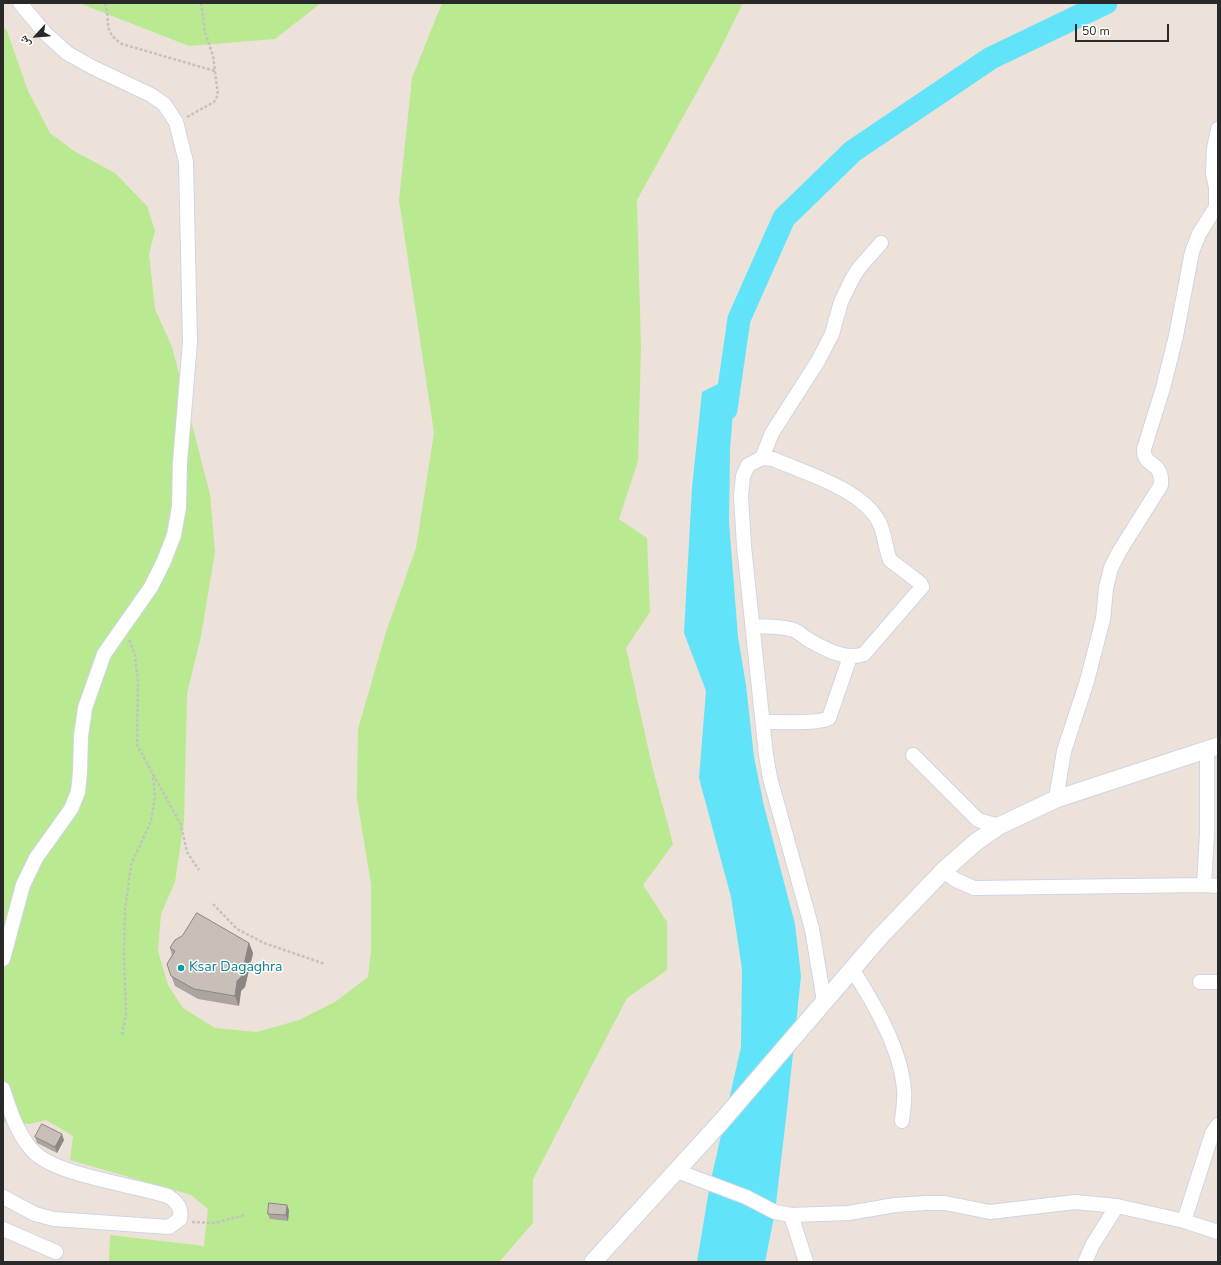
<!DOCTYPE html>
<meta charset="utf-8">
<style>
body{margin:0}
#map{position:relative;width:1221px;height:1265px;overflow:hidden;background:#ede2d9;font-family:"Nunito Sans","Noto Naskh Arabic",sans-serif}
canvas{display:block}
.frame{position:absolute;inset:0;border:4px solid #292929;pointer-events:none}
.north{position:absolute;left:16px;top:16px;width:40px;height:40px;-webkit-text-stroke:3px #fff;paint-order:stroke;rotate:244deg;font-size:11px;font-weight:700;line-height:16px;text-align:center;color:#292929}
.north::after{content:'';display:block;margin:auto;width:14px;height:18px;background:#292929;clip-path:polygon(50% 0,100% 100%,50% 72%,0 100%)}
.scale{position:absolute;left:1075px;top:24px;width:94px;height:18px;box-sizing:border-box;border:2px solid #292929;border-top:0;padding-left:5px;font-size:12px;line-height:14px;white-space:nowrap;color:#292929;-webkit-text-stroke:3px #fff;paint-order:stroke}
</style>
<div id="map">
<canvas width="1221" height="1265"></canvas>
<div class="frame"></div>
<div class="north">ش</div>
<div class="scale">50 m</div>
</div>
<script>
const c = document.querySelector('canvas').getContext('2d');
c.lineJoin = 'round';
function fillPath(path, color) { c.fillStyle = color; c.fill(path, 'evenodd'); }
function trace(path, color, width, dash) { c.strokeStyle = color; c.lineWidth = width; c.lineCap = dash ? 'butt' : 'round'; c.setLineDash(dash || []); c.stroke(path); }
function write(font, color, halo, rows, align = 'center') {
  c.font = font + ' "Nunito Sans",sans-serif'; c.lineWidth = 3; c.setLineDash([]); c.textBaseline = 'middle'; c.strokeStyle = halo; c.fillStyle = color; for (const [text, x, y, turn = 0] of rows) {
    c.save(); c.translate(x, y); c.rotate((+turn || 0) * Math.PI / 180); c.textAlign = isNaN(turn) ? turn : align; if (halo) c.strokeText(text, 0, 0); c.fillText(text, 0, 0); c.restore();
  }
}
fillPath(new Path2D(`
 M79,3h242l-46,36 -86,7z
 M442,3h301l-24,49 -82,148 4,147 -3,114 -19,58 28,19 3,74 -24,36 26,118 21,78 -30,41 24,37v48l-40,28 -94,181v44l-34,39h-390l1,-27 94,11 4,-37 -17,-14 -121,-35 3,-24 -27,-16 -17,4 -26,-2v-1096l4,5 21,60 22,42 24,18 41,22 32,33 8,25 -6,23 6,55 17,38 38,147 5,58 -14,84 -14,58 -3,128 -9,60 -14,32 -3,37 10,34 15,23 32,20 42,4 42,-12 36,-18 33,-25 3,-26v-67l-14,-85 1,-70 28,-97 30,-84 18,-115 -35,-233 13,-122z`), '#b9e990');
fillPath(new Path2D(`
 M736,375l-6,74 -1,73 9,115 8,48 8,72 10,49 31,118 6,52 -13,125 -13,111 -10,50h-68l13,-78 31,-137 1,-78 -11,-72 -32,-119 7,-87 -22,-58 8,-145 10,-96z`), '#61e3f9');
trace(new Path2D(`
 M726,409l13,-90 45,-101 69,-67 138,-93 115,-55`), '#61e3f9', 23);
const minor = new Path2D(`
 M762,458l10,-25 46,-72 14,-27 9,-32 11,-23 7,-11 22,-25
 M753,626c12,1 25,0 37,3 8,1 12,7 19,11 16,9 37,21 55,14l58,-67 -2,-4 -30,-23c-5,-13 -5,-26 -11,-38 -17,-33 -74,-49 -106,-63l-11,-1 -14,7 -5,11 -2,20 3,50 22,209 4,23 42,151 12,72
 M763,722c14,0 56,2 66,-4l21,-61
 M913,755l65,65 21,6
 M1056,799l8,-48 23,-70 16,-62 3,-31 5,-20 8,-16 42,-67c2,-25 -18,-17 -17,-36l19,-61 13,-52 16,-84 7,-18 17,-27v-19l-3,-15 1,-24 4,-20
 M943,871l13,9 18,8 230,-3 14,1
 M1204,885l3,-51v-85
 M3,959l20,-74 13,-27 35,-49 7,-17 2,-20 1,-36 4,-28 19,-54 47,-67 13,-26 10,-26 5,-28 1,-45 10,-120 -4,-180 -10,-40 -12,-18 -13,-9 -59,-28 -25,-14 -22,-20 -25,-30
 M852,969c22,34 49,80 52,121 1,10 -1,21 -2,31
 M1200,982h18
 M3,1089c7,22 14,44 29,61 21,25 102,35 136,46 9,6 14,12 12,23l-11,8 -115,-8 -19,-5 -32,-17
 M677,1171l69,26 29,15 16,3 58,-2 46,-8 31,-2h19l45,9 85,-10 42,4 67,15 34,11
 M791,1215l15,47
 M1184,1221l28,-87 6,-9
 M3,1229l53,23
 M1085,1262l8,-18 24,-38`);
const tertiary = new Path2D(`
 M593,1262l128,-140 158,-184 64,-67 33,-29 23,-16 57,-27 162,-53`);
trace(minor, '#ced5e4', 16);
trace(tertiary, '#ced5e4', 19);
trace(new Path2D(`
 M105,3c6,19 -3,28 17,41l93,27
 M187,117l27,-15 4,-7 -5,-39 -8,-24 -4,-29
 M129,640l6,15 3,26 -1,64 44,80 6,27 12,18
 M213,904l24,25 27,14 61,21
 M122,1035l4,-20 -2,-60 1,-45 6,-45 20,-44 4,-24 -2,-23
 M192,1222l22,1 31,-8`), '#c3c3c3', 2.5, [3, 2]);
trace(minor, '#fff', 14);
trace(tertiary, '#fff', 17);
fillPath(new Path2D(`
 M249,943l4,10 -8,34 -4,4 -2,15 -41,-7 -23,-13 -8,-22 5,-9 -2,-7z
 M35,1137l29,3 -7,13 -20,-10z
 M289,1210l-1,11 -18,-2 -2,-5z`), '#aca49f');
fillPath(new Path2D(`
 M249,943l4,10 -8,34 -4,4 -2,15 -4,-10 2,-15z
 M62,1134l2,6 -7,13 -2,-6z
 M287,1205l2,5 -1,11 -2,-6z`), '#8c8682');
const building = new Path2D(`
 M197,913l52,30 -8,34 -4,4 -2,15 -41,-7 -23,-13 -4,-12 8,-13 -5,-3 5,-8 7,-4z
 M42,1124l20,10 -7,13 -20,-10z
 M269,1203l18,2 -1,10 -18,-1z`);
fillPath(building, '#c8bfb9');
trace(building, '#8c8682', 1);
for (const [x, y, r, color] of [
 [181,968,4,"#0f9aa8"]
]) { const dot = new Path2D(); dot.arc(x, y, r, 0, 2 * Math.PI); c.fillStyle = color; c.fill(dot); trace(dot, '#fff', 1.5); }
write('14px', '#0d838f', '#fff', [
 ["Ksar Dagaghra",189,968]
], 'left');
</script>
